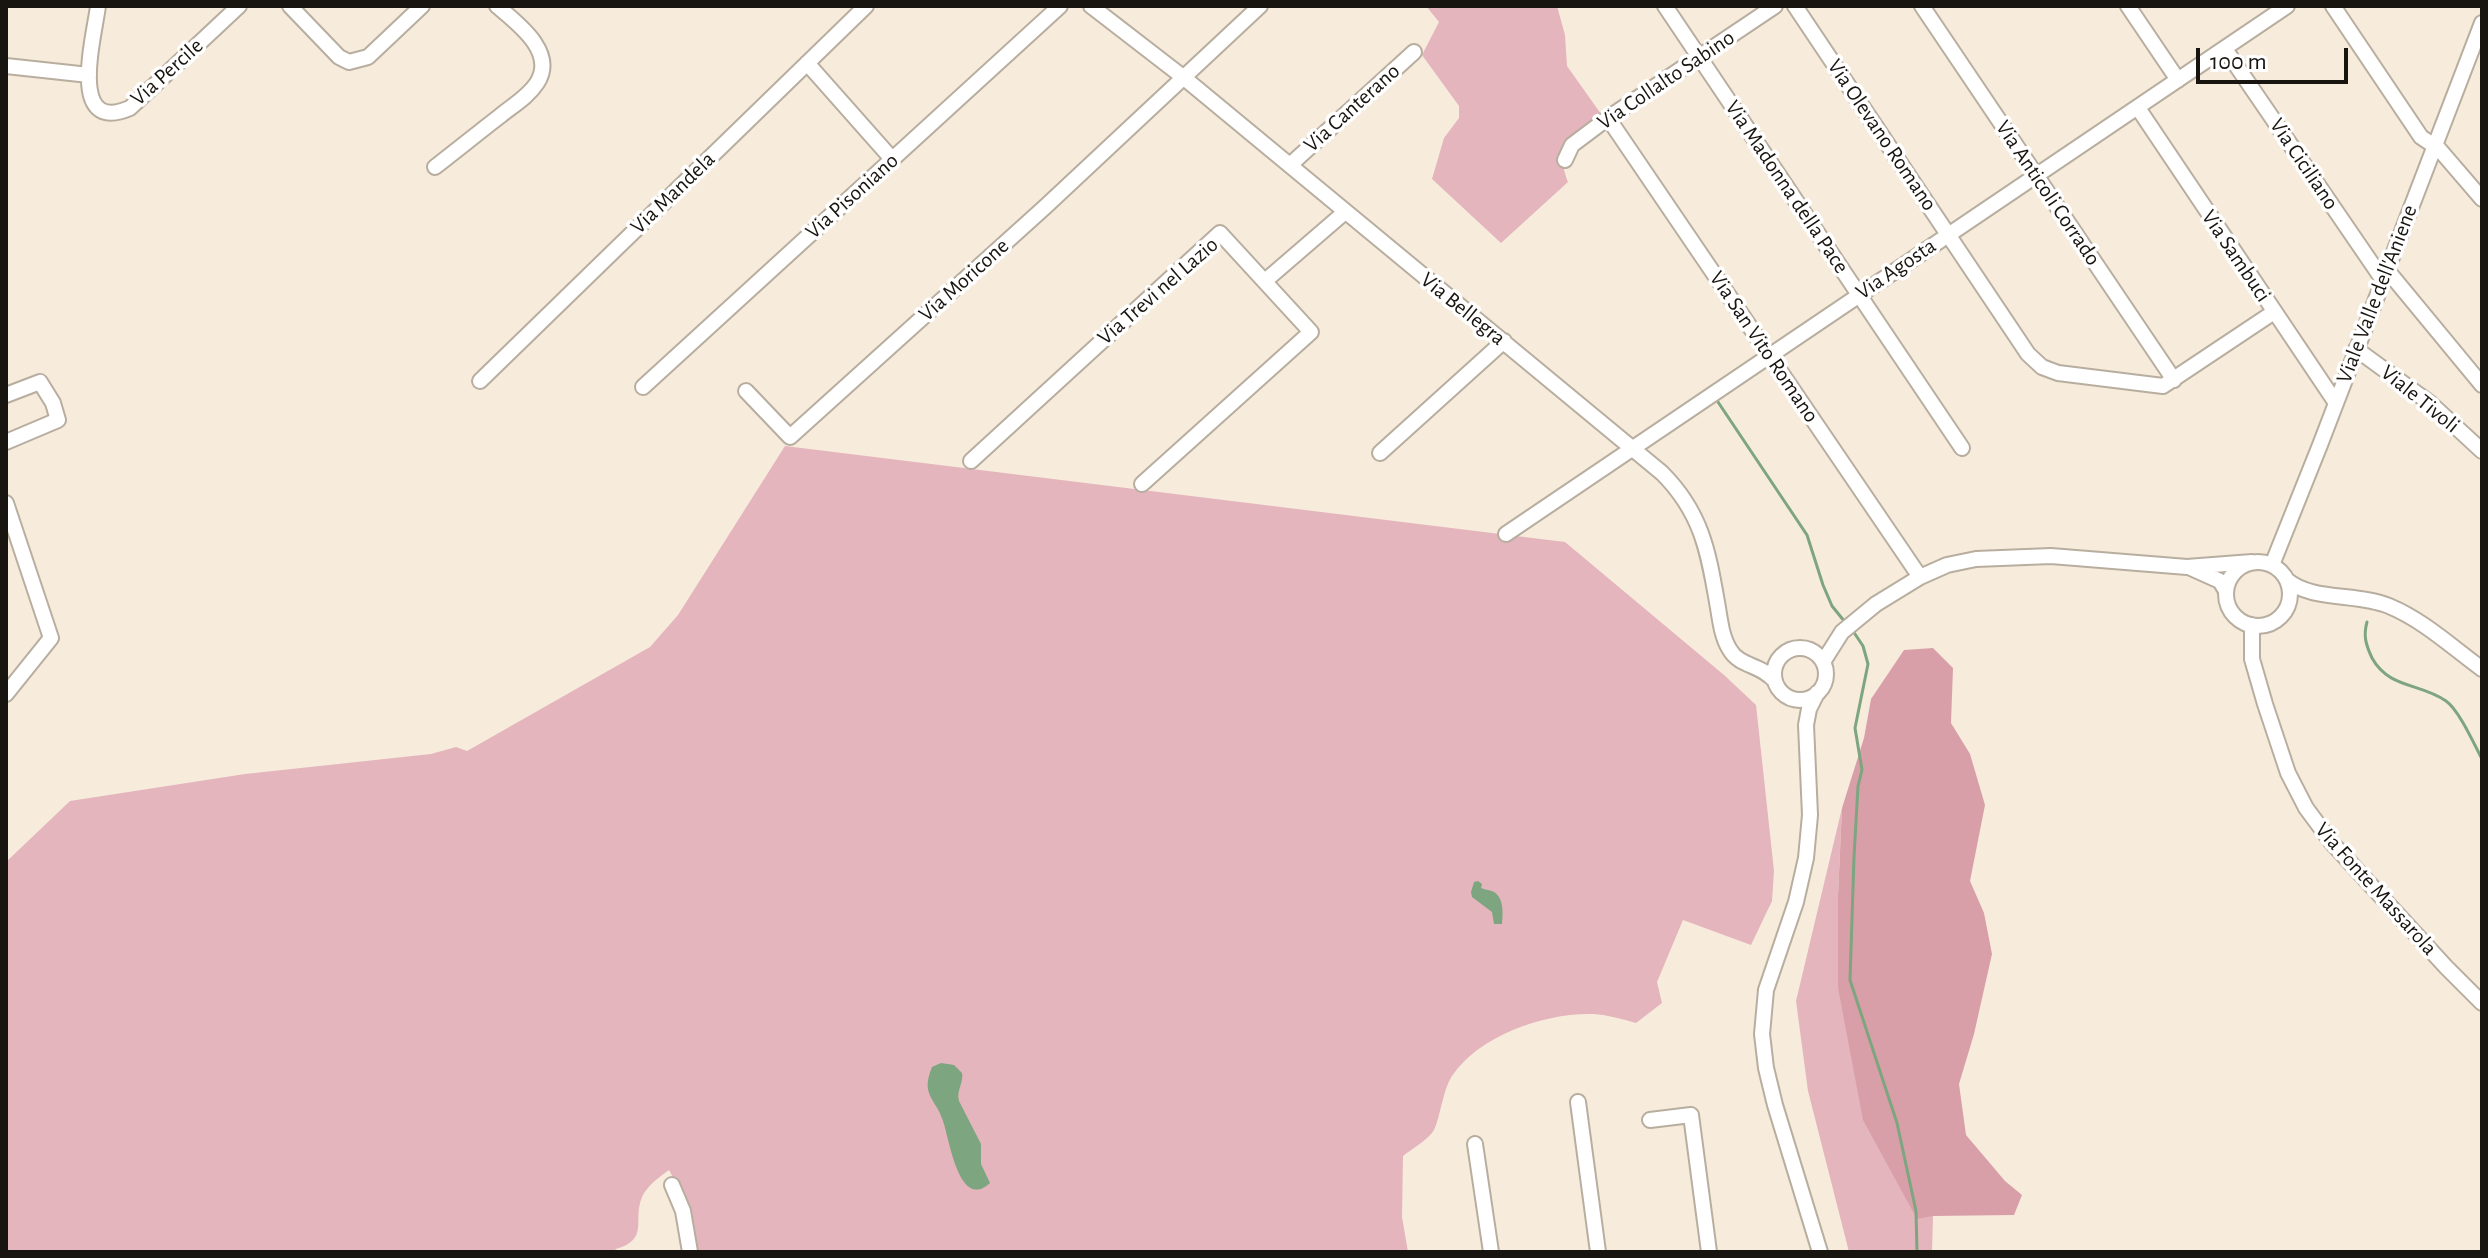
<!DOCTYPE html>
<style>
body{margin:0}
#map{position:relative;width:2488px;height:1258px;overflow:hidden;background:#f7ebdc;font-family:"Alegreya Sans",sans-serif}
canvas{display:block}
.frame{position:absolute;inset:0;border:8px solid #18140f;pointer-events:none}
.scale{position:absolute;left:2196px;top:48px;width:152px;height:36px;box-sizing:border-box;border:4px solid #18140f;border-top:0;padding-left:10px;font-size:24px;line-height:28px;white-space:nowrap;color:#18140f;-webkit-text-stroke:6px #fff;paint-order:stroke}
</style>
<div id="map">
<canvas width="2488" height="1258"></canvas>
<div class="frame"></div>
<div class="scale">100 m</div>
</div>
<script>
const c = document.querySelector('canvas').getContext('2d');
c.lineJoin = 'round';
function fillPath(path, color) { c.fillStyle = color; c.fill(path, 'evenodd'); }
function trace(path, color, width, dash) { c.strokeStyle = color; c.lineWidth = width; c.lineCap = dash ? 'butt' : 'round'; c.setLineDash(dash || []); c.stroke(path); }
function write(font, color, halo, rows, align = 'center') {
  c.font = font + ' "Alegreya Sans",sans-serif'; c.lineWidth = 7; c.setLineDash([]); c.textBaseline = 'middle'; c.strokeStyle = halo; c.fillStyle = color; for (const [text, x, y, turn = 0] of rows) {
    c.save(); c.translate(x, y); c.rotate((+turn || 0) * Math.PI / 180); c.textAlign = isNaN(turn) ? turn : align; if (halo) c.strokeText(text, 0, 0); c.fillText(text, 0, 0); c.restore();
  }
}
fillPath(new Path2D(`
 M1426,6h131l8,29 2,31 34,48c-31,25 -48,26 -33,68l-67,61 -69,-64 12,-41 15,-20v-12l-37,-51 17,-33z
 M785,446l780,96 159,133 32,30 18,166 -2,30 -21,44 -68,-25 -26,62 5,21 -26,20c-14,-4 -28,-8 -42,-9 -47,-2 -115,21 -142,62 -10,15 -13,50 -20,57 -8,9 -20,16 -29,23l-1,61 6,35h-714l-6,-47 -19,-35c-10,7 -22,16 -27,27 -10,24 8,42 -26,52l-2,3h-608v-390l64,-61 175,-27 186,-20 25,-7 11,4 183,-104 28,-32z
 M1842,808l-4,87v93l95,228 -1,36h-83l-41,-161 -12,-90z`), '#e4b5bd');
fillPath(new Path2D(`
 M1933,648l20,20 -2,55 19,31 15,51 -15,76 14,32 8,41 -18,80 -15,50 7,51 39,46 17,14 -8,20 -81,1 -16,3 -54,-99 -25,-132v-93l4,-87 22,-70 7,-39 33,-49z`), '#d99fa9');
fillPath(new Path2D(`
 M1478,881l4,3 -1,4c5,2 9,2 13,4 10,6 9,22 8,32h-8l-2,-12 -20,-15 -1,-5 3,-10z
 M941,1063l13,2 8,8c2,10 -6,17 -3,28l22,43v20l9,19c-31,29 -41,-46 -47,-62 -7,-23 -23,-25 -11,-54z`), '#7da57f');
trace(new Path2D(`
 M1718,402l89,133 16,50 9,21 13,16
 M2367,622c-4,14 -1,23 5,36 17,31 49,25 74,43 13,9 28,43 36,58
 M1853,631l10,15 5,18 -13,64 7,42 -4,16 -4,71 -4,123 47,143 19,88 1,41`), '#7da57f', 3);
const minor = new Path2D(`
 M98,6c-4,32 -31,129 32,102l109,-102
 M290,6l49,51 10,5 19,-5 54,-51
 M1091,6l92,71 479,396c39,39 46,77 55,129 3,16 4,34 13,48 10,17 31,14 45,31
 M1665,6l297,442
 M1795,6l233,348 14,13 16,6 105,13 111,-74
 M1922,6l252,374
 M2128,6l50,74
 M2333,6l88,131 18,12 43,50
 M2225,49l158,231
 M807,63l85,96
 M6,66l83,9
 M2138,108l198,295
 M1608,118l312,459
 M1565,160l7,-15 36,-27 167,-112
 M1290,165l124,-113
 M435,167c22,-17 43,-34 65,-51 12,-10 28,-19 37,-33 20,-31 -20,-60 -40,-77
 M2387,270l95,115
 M1265,281l80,-69
 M2356,349l74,54 52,48
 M480,381l386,-375
 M643,387l417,-381
 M746,391l44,46 255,-230 215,-201
 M6,395l34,-13 13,21 5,17 -52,22
 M1380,453l124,-112
 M971,461l249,-228 91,99 -169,152
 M6,503l45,135 -45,56
 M1506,534l781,-528
 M2226 594a32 32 0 1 1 64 0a32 32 0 1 1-64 0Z
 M2272,565l48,-120 162,-422
 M2191,568l29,13 6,10
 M2287,580c24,21 71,13 102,26 34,14 63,41 93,63
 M2252,625v34l13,45 23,69 18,35 26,35 114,124 36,36
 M1774 674a26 26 0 1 1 52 0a26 26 0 1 1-52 0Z
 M1823,662l19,-30 34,-28 44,-27 27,-12 29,-6 75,-3 136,11 65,-5
 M1817,693l-8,16 -3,16 4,90 -4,43 -10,44 -30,88 -4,44 4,34 9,37 45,147
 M1578,1102l20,150
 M1650,1120l41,-5 18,137
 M1475,1144l16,108
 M672,1185l11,26 7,41`);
trace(minor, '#b8ae9f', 18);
trace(minor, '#fff', 14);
write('22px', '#18140f', '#fff', [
 ["Via Percile",167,72,-42],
 ["Via Collalto Sabino",1666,80,-34],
 ["Via Canterano",1352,108,-42],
 ["Via Olevano Romano",1882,135,56],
 ["Via Ciciliano",2304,164,56],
 ["Via Madonna della Pace",1787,187,56],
 ["Via Mandela",673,193,-44],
 ["Via Anticoli Corrado",2048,193,56],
 ["Via Pisoniano",852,196,-42],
 ["Via Sambuci",2236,256,56],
 ["Via Agosta",1896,269,-34],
 ["Via Moricone",964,280,-42],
 ["Via Trevi nel Lazio",1158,291,-41],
 ["Viale Valle dell'Aniene",2377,294,-69],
 ["Via Bellegra",1463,309,39],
 ["Via San Vito Romano",1764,347,56],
 ["Viale Tivoli",2420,399,39],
 ["Via Fonte Massarola",2376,889,48]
]);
</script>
